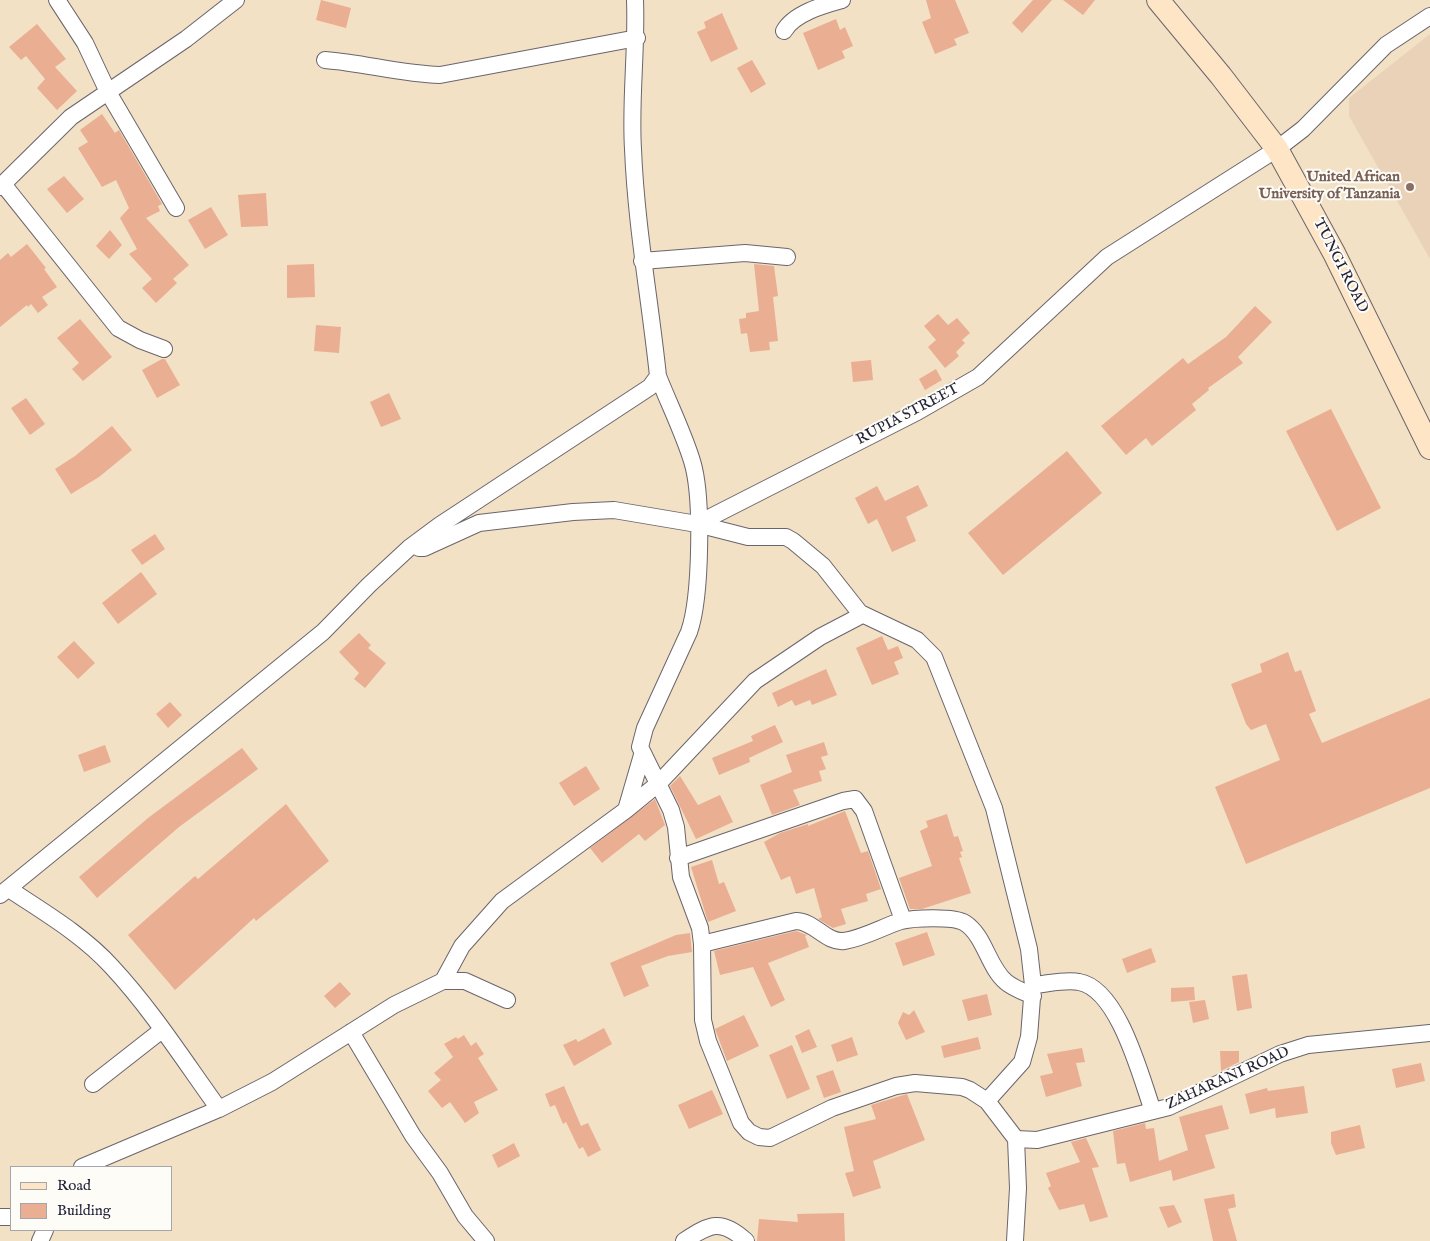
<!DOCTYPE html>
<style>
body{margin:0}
#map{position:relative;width:1430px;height:1241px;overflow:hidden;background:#f2e1c5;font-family:"IM FELL English",serif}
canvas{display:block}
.legend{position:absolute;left:10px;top:1166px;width:162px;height:65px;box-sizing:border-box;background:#fdfcf7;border:1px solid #a5a5ac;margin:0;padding:6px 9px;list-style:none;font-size:15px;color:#22223b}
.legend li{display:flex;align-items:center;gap:10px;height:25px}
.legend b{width:25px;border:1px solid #a5a5ac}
</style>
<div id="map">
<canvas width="1430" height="1241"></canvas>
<ul class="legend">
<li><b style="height:6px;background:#fde5c5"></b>Road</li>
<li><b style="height:14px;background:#eaae92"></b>Building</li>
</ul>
</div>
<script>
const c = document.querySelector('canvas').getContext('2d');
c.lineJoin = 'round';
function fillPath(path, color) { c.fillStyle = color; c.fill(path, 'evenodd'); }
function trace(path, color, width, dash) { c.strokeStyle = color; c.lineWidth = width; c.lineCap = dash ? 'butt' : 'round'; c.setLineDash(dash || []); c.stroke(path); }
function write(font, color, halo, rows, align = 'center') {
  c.font = font + ' "IM FELL English",serif'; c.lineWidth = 4; c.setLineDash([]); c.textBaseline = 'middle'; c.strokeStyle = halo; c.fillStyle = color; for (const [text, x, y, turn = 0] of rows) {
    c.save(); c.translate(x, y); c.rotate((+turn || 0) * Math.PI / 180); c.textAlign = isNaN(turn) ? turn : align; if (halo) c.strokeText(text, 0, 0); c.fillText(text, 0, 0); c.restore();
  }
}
fillPath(new Path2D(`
 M1430,34v225l-81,-143v-18z`), '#ead2b8');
fillPath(new Path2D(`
 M321,0l30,8 -5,20 -30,-8z
 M926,0h29l14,33 -15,6 3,6 -22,9 -13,-32 9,-4z
 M1033,0h19l-30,33 -10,-10z
 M1063,0h32l-12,15z
 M722,13l16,36 -27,13 -14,-30 9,-4 -2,-6z
 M836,19l4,11 5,-3 8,19 -11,5 3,7 -27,12 -15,-37z
 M37,24l29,35 -11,8 22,24 -20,19 -20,-22 8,-9 -19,-23 -5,4 -12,-13z
 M752,60l14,24 -15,9 -14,-25z
 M102,114l13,19 4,-3 43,74 -4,2 2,5 -14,7 43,47 -16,14 4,4 -21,20 -14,-15 10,-9 -23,-25 8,-5 -17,-31 9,-10 -13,-28 -14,7 -24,-39 10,-6 -8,-12z
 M64,176l20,23 -17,14 -20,-24z
 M266,193l2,33 -27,1 -3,-32z
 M211,207l17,28 -23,14 -17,-29z
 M110,230l12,15 -13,14 -13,-13z
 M27,244l19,24 -2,1 13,18 -15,10 6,8 -10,8 -7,-9 -3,3 -1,-2 -27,22v-67l8,-7 3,4z
 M314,264l1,33 -28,1v-33z
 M754,264l20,2 4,30 -5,1 5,44 -9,1 1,8 -20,2 -3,-19 -6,1 -2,-15 7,-1v-5l13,-2z
 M1255,306l17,16 -34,35 5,6 -35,25 1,2 -17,14 4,6 -44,36 -6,-8 -20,17 -25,-29 82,-68 5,6 38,-27z
 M938,314l10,11 9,-7 13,15 -8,7 3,3 -9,9 3,4 -14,12 -17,-21 8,-7 -12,-14z
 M80,319l32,38 -29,24 -11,-12 7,-6 -22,-25z
 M316,325l25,2 -2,26 -25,-2z
 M162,359h3l15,26 -23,13 -15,-28z
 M871,360l2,20 -20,2 -2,-20z
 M936,369l6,11 -17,10 -6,-11z
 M389,393l12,26 -20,8 -11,-25z
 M26,398l19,26 -15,11 -19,-27z
 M1331,409l50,99 -44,23 -51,-100z
 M112,426l20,24 -33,27 -28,17 -16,-25 20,-13z
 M1067,451l35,42 -99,82 -35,-42z
 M918,485l10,21 -22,11 10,24 -24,11 -15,-33 -9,5 -13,-26 22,-12 8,15z
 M155,534l10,15 -23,16 -11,-15z
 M141,572l16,22 -39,30 -16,-21z
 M359,633l12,12 -3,3 18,15 -21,25 -11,-9 5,-6 -20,-21z
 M882,636l6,14 10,-4 5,12 -9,4 5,12 -27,11 -16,-37z
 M74,641l21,22 -17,16 -21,-22z
 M1288,652l7,20 6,-2 15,41 -7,3 13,29 108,-45v90l-184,76 -31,-77 65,-27 -14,-36 -15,6 -5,-6 -15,-40 31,-12 -2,-8z
 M826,669l11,26 -25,10 -2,-5 -15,6 -3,-6 -14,7 -6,-14z
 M170,702l12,13 -14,13 -12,-14z
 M775,725l8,17 -34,16 1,4 -31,13 -7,-17 41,-17 -2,-5z
 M824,742l4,13 -7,2 5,12 -7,2 3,10 -29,9 7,15 -28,10 -12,-30 32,-13 -6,-17z
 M105,745l6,17 -27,10 -6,-17z
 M242,748l16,21 -79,58 -82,71 -18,-21 69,-59z
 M586,766l14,23 -26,17 -15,-23z
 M680,776l18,29 22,-10 13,27 -37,17 -26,-53z
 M655,799l10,26 -20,16 -6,-7 -37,29 -12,-15z
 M286,804l43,57 -73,60 -2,-3 -79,72 -47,-55 67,-59 3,3z
 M845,811l16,42 7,-2 13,38 -15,5 2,7 -27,8 5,15 -13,4 -15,-9 4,-2 -8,-29 -18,6 -6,-18 -9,4 -17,-38 16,-9 28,-9v2z
 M947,814l7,23 4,-1 5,15 -3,1 2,5 -3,1 12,35 -49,16h-12l-11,-31 33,-12 -12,-35 8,-4 -2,-6z
 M712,860l7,24 5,-2 12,29 -28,11 -17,-55z
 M796,931l11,4 -2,1 4,11 -41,16 17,37 -14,7 -18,-40 -33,8 -6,-24z
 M927,932l8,23 -32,11 -8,-23z
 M690,933l2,19 -24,4 -27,10 8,20 -25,11 -14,-34 66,-28z
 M1151,948l5,14 -29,11 -5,-14z
 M1247,974l5,34 -15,3 -5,-35z
 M340,982l11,12 -16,14 -11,-12z
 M1194,987l1,13 -24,2v-14z
 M987,994l5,21 -24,6 -6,-21z
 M1205,1000l4,19 -16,4 -4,-21z
 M914,1010l11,22 -19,8 -8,-17 5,-11 6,3z
 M744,1015l15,31 -32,15 -12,-32z
 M604,1028l8,16 -38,22 -11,-21 13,-6 2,3z
 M809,1029l8,18 -15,6 -7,-17z
 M464,1035l7,11 5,-4 8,12 -6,4 20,32 -24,12 5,11 -14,10 -15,-21 -8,6 -14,-17 13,-11 -7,-7 19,-16 -9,-13 12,-7 2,2z
 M852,1037l6,18 -21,7 -6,-17z
 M978,1037l3,12 -37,9 -3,-12z
 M792,1045l18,44 -23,10 -18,-44z
 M1082,1048l3,14 -9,1 6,23 -36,11 -6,-21 13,-3 -6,-19z
 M1220,1051h19v11l-18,9z
 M1421,1063l4,18 -29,7 -4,-19z
 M833,1070l8,22 -17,6 -8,-22z
 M564,1086l17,40 7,-3 13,27 -13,7 -5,-10 -4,2 -13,-27 -3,2 -8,-19 -5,2 -5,-13z
 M1304,1086l4,27 -32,5 -1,-10 -25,6 -5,-20 22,-6 1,3z
 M712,1090l11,24 -34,15 -11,-24z
 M907,1094l18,46 -52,21 8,27 -28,9 -8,-24 9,-2 -10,-44 32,-8 -5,-14z
 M1222,1105l7,24 -24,6 10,33 -42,13 -2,-11 -41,12 -5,-19 -8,1 -4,-33 32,-8 1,6 8,-1 5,33 29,-11 -9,-33z
 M1360,1125l5,23 -29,7 -5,-12v-11z
 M1086,1138l13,29 -7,1 16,49 -18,5 -6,-18 -25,6 -11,-22 3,-2 -5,-13 34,-11 -9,-20z
 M514,1143l6,13 -22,12 -6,-13z
 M1234,1194l2,13 -8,2 9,32h-24l-9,-42z
 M1174,1205l8,17 -14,6 -9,-21z
 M844,1213l1,28h-88l2,-22 39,3 -1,-8z`), '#eaae92');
const street = new Path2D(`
 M57,0l28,43 23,49 68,116
 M784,31c10,-18 40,-26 58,-31
 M325,60c39,3 76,14 115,15l197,-37
 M3,184l115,144 22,12 24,9
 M0,187l71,-70 115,-78 50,-39
 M642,261l103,-8 42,4
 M658,376c11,28 25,56 34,85 11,35 9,137 -3,171l-44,96 -5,19 31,63 5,17 5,50 19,51 2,16 1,76 5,21 33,82 8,9 10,5 11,1 62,-30 64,-22 19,-3 47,4 8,3 17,11 29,38 21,1 132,-33 111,-53 28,-9 122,-12
 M697,524l51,13h38l7,4 30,25 37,47 57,27 17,17 60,151 35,141 4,36 -4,52 -7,25 -35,39
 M419,548h5l55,-25 94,-11 41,-2 83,14 220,-112 61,-35 129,-120 170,-108 26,-20 83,-84 44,-29
 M626,810l16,-55
 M678,858l165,-57 12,-2 9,12 39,109
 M9,889c36,24 74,46 103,78 40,43 73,95 107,142
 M0,895l323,-263 46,-47 40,-37 31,-23 210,-138 8,-11c-8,-76 -22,-151 -25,-227 -3,-50 4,-99 2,-149
 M702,944l94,-23c18,0 30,22 48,20 20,-3 38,-14 57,-20 12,-3 53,-5 64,2 20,13 23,44 41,59 7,6 18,10 27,14
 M443,981l19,-35 40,-45 124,-91 33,-27 96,-102 65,-44 42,-22
 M1033,985c14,-1 33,-6 46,-3 40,7 62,96 74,129
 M351,1032l62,104 27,37 25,43 21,25
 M93,1084l69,-54
 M82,1167l137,-58 53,-27 122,-77 49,-24h22l42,19
 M0,1217h11
 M40,1241l5,-11
 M684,1241c26,-17 37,-23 62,0
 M1015,1241l3,-53 -2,-49`);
const secondary = new Path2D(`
 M1158,0l63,76 56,73 57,104 96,195`);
trace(street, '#6b656b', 18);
trace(secondary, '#6b656b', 24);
trace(street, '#fff', 16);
trace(secondary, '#fde5c5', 22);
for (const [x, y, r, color] of [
 [1410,187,5,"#8d6e63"]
]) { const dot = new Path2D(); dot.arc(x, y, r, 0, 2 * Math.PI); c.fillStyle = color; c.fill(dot); trace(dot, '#fdfcf7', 2); }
write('bold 15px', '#785e54', '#fdfcf7', [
 ["United African",1400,178],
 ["University of Tanzania",1400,195]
], 'right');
write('15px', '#22223b', '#fdfcf7', [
 ["TUNGI ROAD",1340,266,63],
 ["RUPIA STREET",908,415,-28],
 ["ZAHARANI ROAD",1228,1079,-24]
]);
</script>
